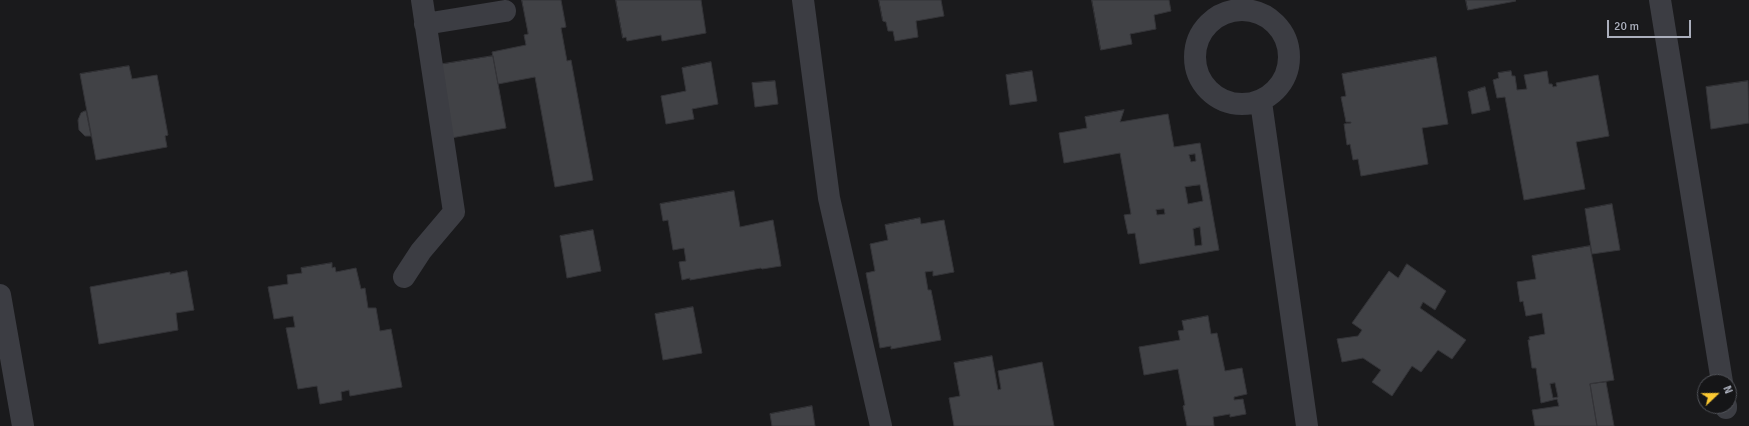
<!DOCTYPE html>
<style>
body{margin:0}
#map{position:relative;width:1749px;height:426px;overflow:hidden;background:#1a1a1c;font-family:Signika,sans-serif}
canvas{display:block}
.north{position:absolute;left:1697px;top:374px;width:40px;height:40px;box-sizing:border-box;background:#151517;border:1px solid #515359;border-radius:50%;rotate:68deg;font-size:11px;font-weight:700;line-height:16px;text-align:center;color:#abafbc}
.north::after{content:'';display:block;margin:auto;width:14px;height:18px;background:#fcc932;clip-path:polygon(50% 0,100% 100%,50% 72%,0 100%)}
.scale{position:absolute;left:1607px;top:20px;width:84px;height:18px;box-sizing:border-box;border:2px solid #abafbc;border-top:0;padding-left:5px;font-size:12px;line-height:14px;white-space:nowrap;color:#abafbc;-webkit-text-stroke:3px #151517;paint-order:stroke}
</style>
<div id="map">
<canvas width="1749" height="426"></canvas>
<div class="north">N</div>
<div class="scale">20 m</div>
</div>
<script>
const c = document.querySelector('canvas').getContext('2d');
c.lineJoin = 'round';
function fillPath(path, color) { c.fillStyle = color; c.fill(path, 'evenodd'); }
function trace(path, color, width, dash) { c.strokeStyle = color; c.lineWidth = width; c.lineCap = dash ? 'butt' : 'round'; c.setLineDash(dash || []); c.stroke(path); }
const building = new Path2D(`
 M522,0h39l5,27 -5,1 6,33 4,-1 22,120 -38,7 -20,-110 -37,7 -6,-32 34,-7 -2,-10 4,-1z
 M616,0h85l5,33 -44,8 -1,-6 -34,6 -1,-4 -3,1z
 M879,0h62l3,16 -28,5 2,16 -23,4 -2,-10h-5l-2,-9 -3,-1z
 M1092,0h77l2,11 -17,4 2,14 -26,5 2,10 -31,6z
 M1466,0h49l1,1 -48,9z
 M493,56l13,72 -55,10 -14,-73z
 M1436,57l12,67 -26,4 6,36 -67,12 -3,-17 -5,1 -3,-16 -3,1 -3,-21 7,-1v-1h-5l-5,-25 5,-1 -4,-22z
 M711,62l7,42 -26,5 2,10 -28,5 -5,-28 25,-5 -4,-23z
 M129,66l3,13 25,-4 11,60 -3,1 2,11 -71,13 -16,-86z
 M1032,71l5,30 -27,4 -4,-30z
 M1511,71l1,5h3l2,14 10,-1 -3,-14 23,-4 2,13h3l1,3 4,-1 -1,-3 42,-8 11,61 -33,6 9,47 -61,11 -19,-103 -8,1 -4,-18 6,-2 -1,-5z
 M775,81l3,23 -23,3 -3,-24z
 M1748,81l1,42 -38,6 -5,-42z
 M1485,87l5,23 -18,4 -4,-22z
 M1124,110l-4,12 48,-8 6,33 26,-4 19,107 -79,14 -5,-31 -7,1 -4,-19 7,-1 -11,-61 -56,10 -5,-30 28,-5 -2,-11zM1195,154l1,7 -5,1 -2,-7zM1200,185l3,16 -15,3 -3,-17zM1164,209l1,5 -8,1 -1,-5zM1200,227l2,18 -7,1 -2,-17z
 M85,111h1l5,25h-6l-6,-6 -1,-10 3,-7z
 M734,191l6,36 33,-7 8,46 -19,3 -1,-1 -71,12v-2l-8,2 -3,-18 7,-1 -2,-13 -11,2 -5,-30 -5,1 -3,-17z
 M1612,204l8,46 -28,4 -7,-45z
 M920,218l1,6 23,-4 10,52 -21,4v-5l-8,1 3,18h3l10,50 -50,9v-3l-11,2 -14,-75 9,-2 -5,-27 18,-4 -3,-15z
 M593,230l8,41 -34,7 -7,-42z
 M1590,246l24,134 -24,4 7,42h-62l-3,-16 27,-4 -2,-7 -16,4 -5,-35h-4l-4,-28h2l-1,-3 16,-3 -3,-21 -16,3 -3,-15 -3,1 -3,-20 19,-3 -4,-23zM1555,383l3,14 -5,1 -3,-14z
 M332,263v5l3,-1 1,5 20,-4 5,21 4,-1 3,20h8l4,23 11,-2 11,58 -52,9 -1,-6 -8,2 1,8 -22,4 -3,-18 -19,3 -12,-61 9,-1 -2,-11 -19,3 -6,-32 20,-3 -1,-9 15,-2 -1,-5z
 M1407,264l39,27 -11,19 -12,-8 -3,6 46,32 -14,19 -14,-9 -17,22 -9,-6 -20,30 -20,-14 9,-12 -18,-12 -21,4 -5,-23 21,-3 4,-6 -10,-7 37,-52 9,7z
 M187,271l7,39 -18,3 2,17 -79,14 -9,-57 80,-15v2z
 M693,307l9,46 -39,7 -8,-46z
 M1208,316l3,18 6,-1 8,38 17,-3 5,26 -13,3v3l9,-1 3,15 -16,3v-3l-17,3 1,9h-27l-4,-20 2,-1 -7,-36 -34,6 -5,-28 41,-7 -2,-9 6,-1 -2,-9z
 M992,356l6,34 3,-1 -3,-18 44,-9 12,64h-100l-5,-28 11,-2 -6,-33z
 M1606,382l8,44h-17l-7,-42z
 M812,406l3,20h-43l-2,-12z`);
fillPath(building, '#414246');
trace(building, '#343438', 1);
trace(new Path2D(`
 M803,0l26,198 52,228
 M1660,0l62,382
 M1195 57a47 47 0 1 1 94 0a47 47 0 1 1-94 0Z
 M425,24l80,-13
 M1261,102l46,324
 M404,277l17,-26 33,-39 -32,-212
 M0,295l23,131
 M1726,406v2`), '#3c3d43', 22);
</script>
